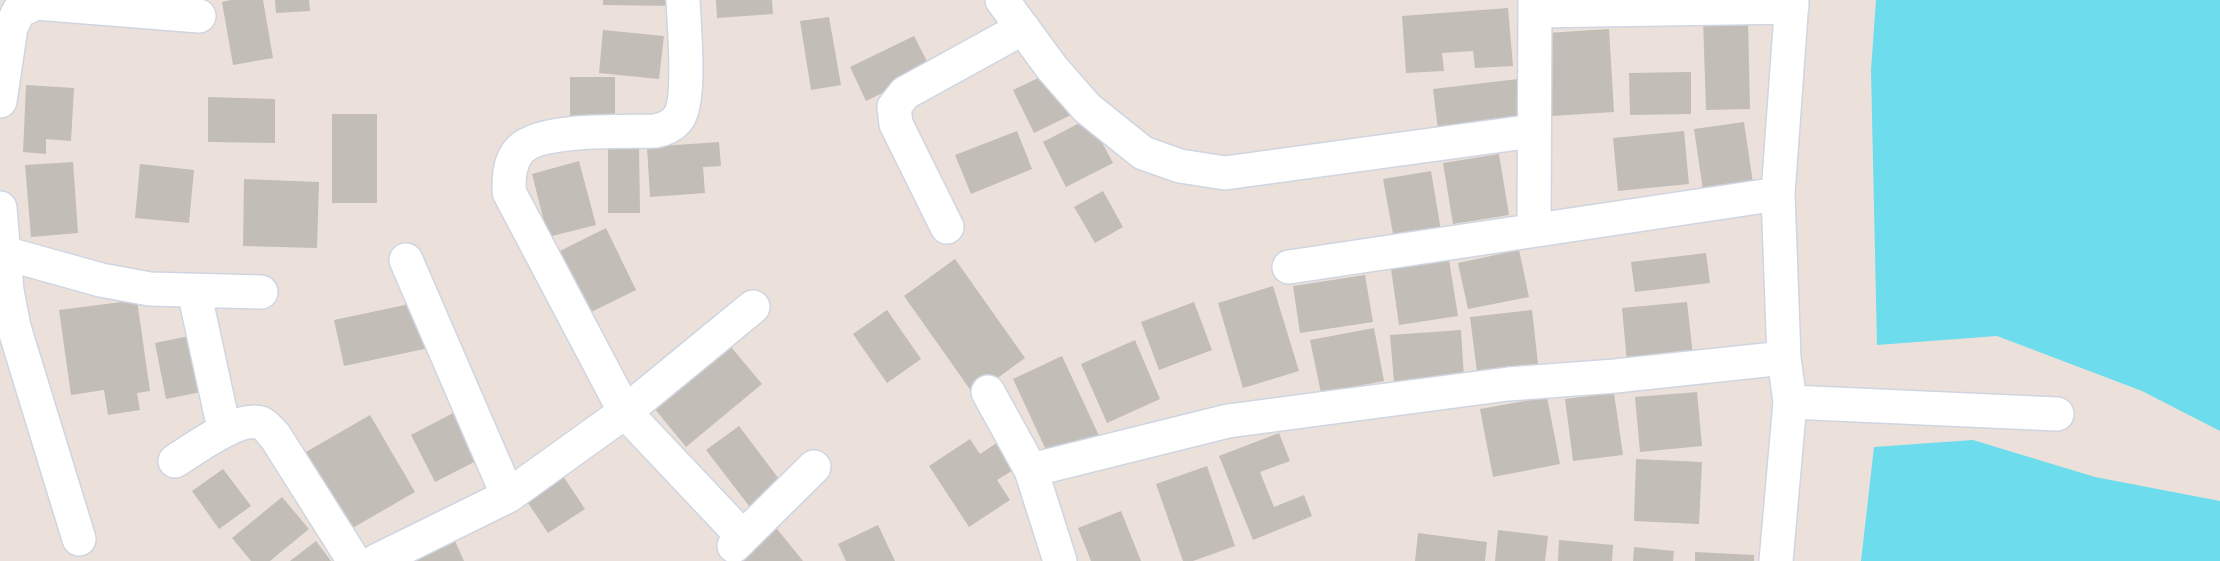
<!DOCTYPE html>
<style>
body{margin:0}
canvas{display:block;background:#ebe1da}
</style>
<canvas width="2220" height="561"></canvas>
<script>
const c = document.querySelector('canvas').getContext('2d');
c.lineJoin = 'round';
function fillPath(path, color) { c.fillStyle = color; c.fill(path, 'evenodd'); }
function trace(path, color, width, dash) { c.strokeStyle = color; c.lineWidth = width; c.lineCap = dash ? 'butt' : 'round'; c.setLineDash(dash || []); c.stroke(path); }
fillPath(new Path2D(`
 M1876,0h344v431l-78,-40 -145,-55 -120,9 -6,-275z
 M1973,440l122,37 125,24v60h-359l13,-114z`), '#6ddced');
fillPath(new Path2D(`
 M231,0h32l10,58 -40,7 -11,-63z
 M275,0h34l1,11 -34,2z
 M603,0h72v6l-72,-1z
 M716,0h56l1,14 -56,4z
 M1508,8l5,58 -38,2 -2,-17 -31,2 2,18 -38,2 -4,-57z
 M829,17l12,68 -30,5 -11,-69z
 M1703,19h45l2,90 -44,1z
 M1609,29l5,83 -62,4 -5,-83z
 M603,30l61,6 -5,43 -60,-6z
 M914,36l17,33 -65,32 -16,-34z
 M1051,72l20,43 -37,18 -21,-43z
 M1691,72v42l-61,1 -1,-42z
 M570,77h45v52h-45z
 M1518,79l6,49 -85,10 -6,-49z
 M26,85l48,3 -3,53 -25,-2v15l-23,-2z
 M208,97l67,2v44l-67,-1z
 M332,114h45v89h-45z
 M1089,118l24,45 -47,24 -23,-45z
 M1744,122l10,68 -50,7 -10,-68z
 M1017,131l15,38 -61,25 -16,-39z
 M1684,131l5,53 -71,7 -5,-53z
 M719,142l2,24 -18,1 2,26 -55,4 -3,-50z
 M639,143l1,70h-32v-69z
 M1499,154l10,61 -56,9 -10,-61z
 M579,161l17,64 -48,12 -16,-63z
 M73,162l5,71 -47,4 -6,-72z
 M140,164l54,6 -5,53 -54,-5z
 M1431,171l11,66 -47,8 -12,-66z
 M244,179l75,3 -2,66 -74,-2z
 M1103,191l20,36 -28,16 -21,-36z
 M606,228l30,62 -55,27 -29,-62z
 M1519,250l10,47 -61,12 -10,-46z
 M1706,253l4,30 -75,9 -4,-30z
 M955,259l70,99 -51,37 -70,-99z
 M1449,260l9,56 -59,9 -8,-56z
 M1365,275l8,47 -73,11 -7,-47z
 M1273,286l26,85 -56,17 -25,-85z
 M137,300l13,91 -13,2 3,17 -32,5 -4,-25 -33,5 -12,-85z
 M419,302l10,46 -85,18 -10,-46z
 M1194,302l18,48 -53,20 -18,-48z
 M1687,302l6,54 -66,7 -5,-55z
 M887,310l34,49 -34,24 -34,-49z
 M1532,310l8,72 -61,6 -9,-71z
 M1374,328l10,53 -63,12 -11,-53z
 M1461,330l3,47 -70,5 -4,-47z
 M189,336l12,56 -35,7 -11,-56z
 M1135,340l25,59 -53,24 -26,-59z
 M726,341l36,43 -76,63 -36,-44z
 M1062,356l46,99 -49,23 -46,-99z
 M1697,392l5,54 -62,6 -5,-55z
 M1614,393l9,62 -50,6 -8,-62z
 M1547,397l13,67 -67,13 -13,-68z
 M461,409l23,48 -49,25 -24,-47z
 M370,415l45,77 -71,41 -45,-77z
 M739,426l46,61 -32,24 -47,-61z
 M1279,433l11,28 -30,11 14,35 30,-12 8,21 -59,24 -34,-84z
 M970,439l10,15 18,-12 17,27 -18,11 13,20 -41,27 -40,-61z
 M1636,459l66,3 -3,62 -65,-3z
 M1207,466l28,80 -42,15h-10l-27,-77z
 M223,469l28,37 -32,23 -27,-38z
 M561,473l24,36 -37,24 -24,-36z
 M282,497l27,32 -39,32h-19l-19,-23z
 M1121,511l20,50h-50l-13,-33z
 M773,524l30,37h-77z
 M878,525l17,36h-49l-8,-17z
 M1498,530l50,6 -3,25h-50z
 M1418,533l69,9 -2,19h-70z
 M1559,540l54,5 -1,16h-54z
 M316,541l15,20h-41z
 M455,541l9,20h-52z
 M1634,547l40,4 -1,10h-40z
 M1695,552l59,3v6h-59z`), '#c2bdb6');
const street = new Path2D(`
 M683,0c1,25 8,98 -4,117 -6,9 -14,12 -24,14 -30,1 -119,-4 -137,21 -9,12 -9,26 -9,40l116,220 118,125
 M1002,0l50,68 35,40 56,45 37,13 45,7 308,-42
 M1535,11l257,-4
 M0,101l11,-74 8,-16 17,-8 163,13
 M0,208l7,83 7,36 65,212
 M947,227l-51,-103 -2,-17 11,-14 118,-65
 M1534,230l1,-230
 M4,253l97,27 49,9 111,3
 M406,260l102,236
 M1289,267l489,-73
 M194,291l27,124 5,15
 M988,392l43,78 29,91
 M1790,402l267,12
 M175,461c18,-11 64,-46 86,-38 5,2 10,9 14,13l79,125
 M1031,470l197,-49 280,-37 107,-8 169,-18
 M734,546l80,-79
 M376,561l132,-65 117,-84 128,-105
 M1776,561l14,-159 -6,-44 -6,-164 14,-194`);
trace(street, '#cfd5e1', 36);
trace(street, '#fff', 33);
</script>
